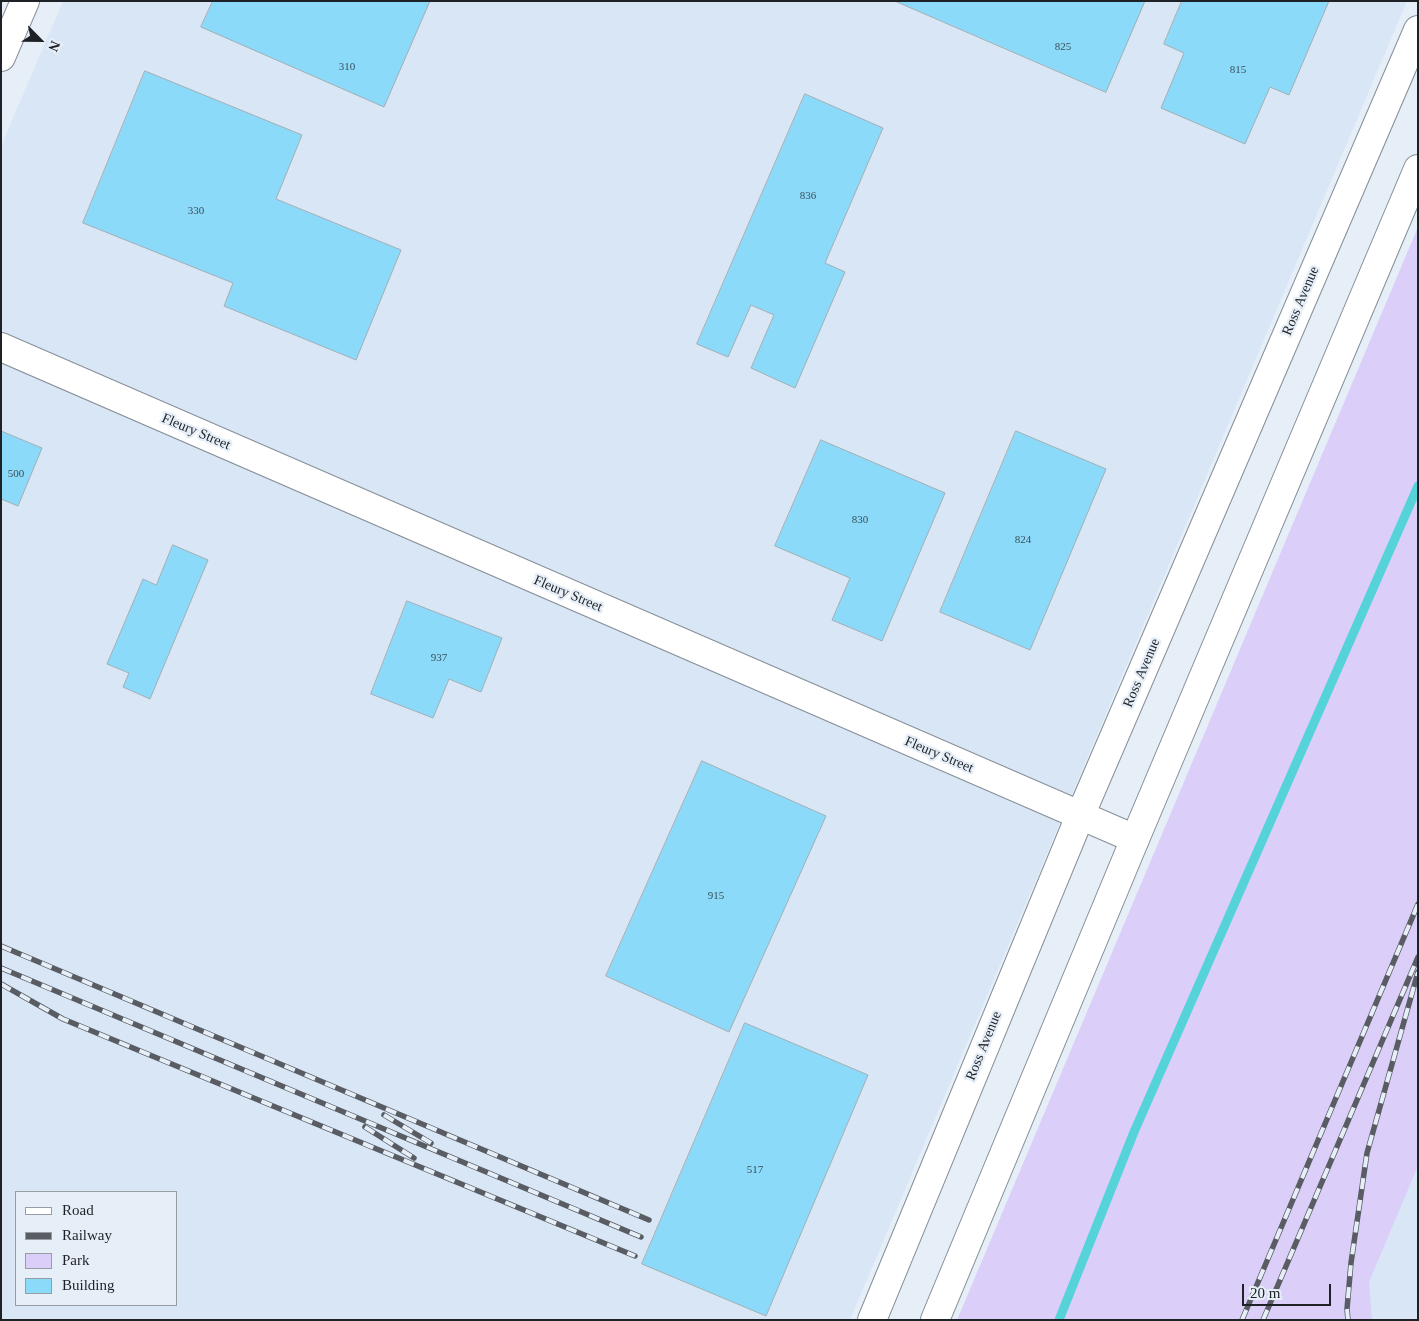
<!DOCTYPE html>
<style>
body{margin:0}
#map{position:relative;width:1419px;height:1321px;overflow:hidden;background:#e6eff8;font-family:"Times New Roman",serif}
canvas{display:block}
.frame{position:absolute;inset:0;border:2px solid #1e2125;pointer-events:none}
.legend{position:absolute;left:15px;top:1191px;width:162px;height:115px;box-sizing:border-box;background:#e6eff8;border:1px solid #969da4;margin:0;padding:6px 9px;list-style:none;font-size:15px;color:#1e2125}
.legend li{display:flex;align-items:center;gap:10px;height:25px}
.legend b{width:25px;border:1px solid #969da4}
.north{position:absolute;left:15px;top:15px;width:50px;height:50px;-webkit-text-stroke:4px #e6eff8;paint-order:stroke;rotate:113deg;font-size:14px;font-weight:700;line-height:20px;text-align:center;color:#1e2125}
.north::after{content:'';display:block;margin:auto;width:18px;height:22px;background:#1e2125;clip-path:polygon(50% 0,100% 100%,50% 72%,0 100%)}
.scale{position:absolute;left:1242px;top:1284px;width:89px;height:22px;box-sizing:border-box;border:2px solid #1e2125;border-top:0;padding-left:6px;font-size:15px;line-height:18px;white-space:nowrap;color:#1e2125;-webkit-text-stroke:4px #e6eff8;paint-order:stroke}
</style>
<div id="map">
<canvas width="1419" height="1321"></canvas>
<div class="frame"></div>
<ul class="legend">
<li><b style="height:6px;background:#fff"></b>Road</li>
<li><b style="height:6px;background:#595d63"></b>Railway</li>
<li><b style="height:14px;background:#dbcff9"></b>Park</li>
<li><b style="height:14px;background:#8cdaf9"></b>Building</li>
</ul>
<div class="north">N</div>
<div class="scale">20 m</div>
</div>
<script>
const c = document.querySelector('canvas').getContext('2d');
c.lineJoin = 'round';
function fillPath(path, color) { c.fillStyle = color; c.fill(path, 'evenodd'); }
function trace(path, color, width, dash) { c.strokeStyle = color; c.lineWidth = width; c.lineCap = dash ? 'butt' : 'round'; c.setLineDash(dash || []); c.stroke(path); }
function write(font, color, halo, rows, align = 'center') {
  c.font = font + ' "Times New Roman",serif'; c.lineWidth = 4.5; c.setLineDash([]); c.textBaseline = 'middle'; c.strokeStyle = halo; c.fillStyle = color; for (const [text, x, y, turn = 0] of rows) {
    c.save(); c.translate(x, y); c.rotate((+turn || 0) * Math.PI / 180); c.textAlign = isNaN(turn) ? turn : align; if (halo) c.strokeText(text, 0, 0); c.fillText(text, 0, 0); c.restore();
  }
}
fillPath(new Path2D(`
 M63,1h1344l-557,1319h-849v-1174zM16,1192h160v113h-160z
 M1418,1166v154h-46l-4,-38z`), '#d8e6f6');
fillPath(new Path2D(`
 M1418,227v939l-49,116 3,38h-415z`), '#dbcff9');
trace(new Path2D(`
 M1059,1320l75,-188 284,-646`), '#55d3d9', 9);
const building = new Path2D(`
 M213,1h217l-46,106 -183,-80z
 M895,1h250l-39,91z
 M1182,1h147l-40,94 -19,-8 -25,57 -84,-36 23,-55 -20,-9z
 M145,71l157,64 -26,64 125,51 -45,110 -132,-54 9,-23 -150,-60z
 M805,94l78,34 -58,135 20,9 -50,116 -44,-20 23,-53 -23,-10 -23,52 -31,-13z
 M1,431l41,17 -24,58 -17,-7z
 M1016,431l90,38 -76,181 -90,-38z
 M821,440l124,53 -63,148 -50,-21 18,-42 -75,-32z
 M173,545l35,15 -58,139 -27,-12 6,-14 -22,-9 36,-85 13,6z
 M407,601l95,37 -21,54 -32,-13 -16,39 -62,-24z
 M702,761l124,55 -97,216 -123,-56z
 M745,1023l123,52 -102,241 -124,-52z`);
fillPath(building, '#8cdaf9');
trace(building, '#a3afb5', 1);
const minor = new Path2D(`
 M1,57l24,-56
 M1,347l1134,492`);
const major = new Path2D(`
 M872,1320l208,-504 338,-786
 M935,1320l200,-481 283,-670`);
trace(minor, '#868f97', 30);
trace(major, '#868f97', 30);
trace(minor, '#fff', 28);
trace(major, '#fff', 28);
const rail = new Path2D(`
 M1,946l648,274
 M1,968l640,269
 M1,984l62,35 572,237
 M384,1115l47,28
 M365,1127l49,31
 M1242,1320l176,-416
 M1263,1320l155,-363
 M1348,1320l-1,-11 4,-46 16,-110 51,-181`);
trace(rail, '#595d63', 5.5);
trace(rail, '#e6eff8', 4, [11]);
write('11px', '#3a4f5a', null, [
 ["825",1063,47],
 ["310",347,67],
 ["815",1238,70],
 ["836",808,196],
 ["330",196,211],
 ["500",16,474],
 ["830",860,520],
 ["824",1023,540],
 ["937",439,658],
 ["915",716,896],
 ["517",755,1170]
]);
write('14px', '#1e2125', '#e6eff8', [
 ["Ross Avenue",1301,301,-67],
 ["Fleury Street",196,432,23],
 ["Fleury Street",568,594,23],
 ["Ross Avenue",1142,673,-67],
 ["Fleury Street",939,755,23],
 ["Ross Avenue",984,1046,-68]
]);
</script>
